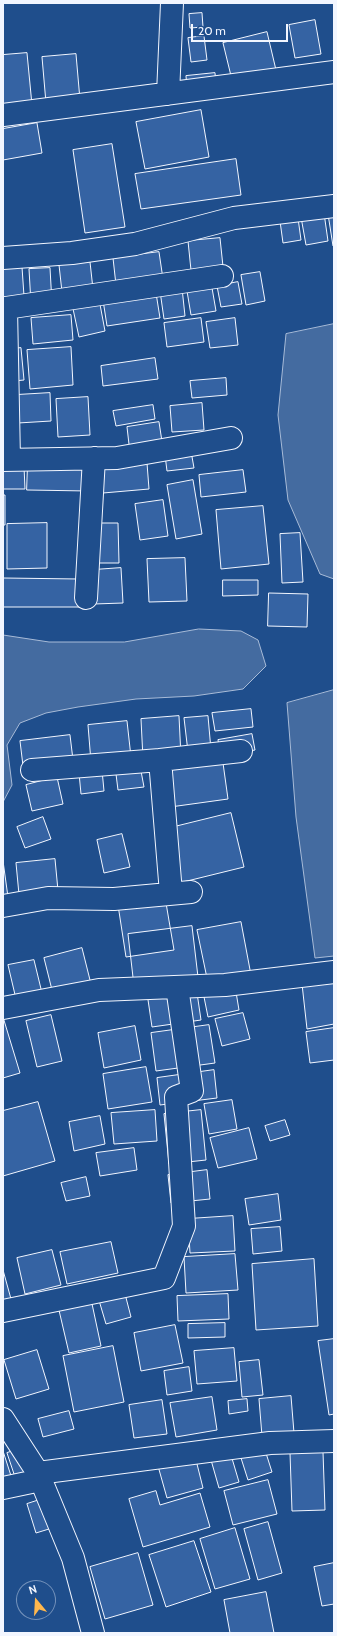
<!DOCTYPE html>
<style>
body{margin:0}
#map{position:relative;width:337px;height:1636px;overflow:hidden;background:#1f4e8c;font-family:Cabin,sans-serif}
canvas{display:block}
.frame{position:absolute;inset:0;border:4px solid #f2f6ff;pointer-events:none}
.north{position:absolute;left:16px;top:1580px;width:40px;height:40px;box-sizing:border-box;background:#1f4e8c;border:1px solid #7391ba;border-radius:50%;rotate:342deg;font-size:11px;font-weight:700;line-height:16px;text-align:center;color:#f2f6ff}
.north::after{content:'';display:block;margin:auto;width:14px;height:18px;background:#ffb74d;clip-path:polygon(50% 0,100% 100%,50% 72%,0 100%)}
.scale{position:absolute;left:191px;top:24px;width:97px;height:18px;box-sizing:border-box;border:2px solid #f2f6ff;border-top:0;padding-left:5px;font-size:12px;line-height:14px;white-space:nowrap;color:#f2f6ff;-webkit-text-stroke:3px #1f4e8c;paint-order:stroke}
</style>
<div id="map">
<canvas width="337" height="1636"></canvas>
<div class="frame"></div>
<div class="north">N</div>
<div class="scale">20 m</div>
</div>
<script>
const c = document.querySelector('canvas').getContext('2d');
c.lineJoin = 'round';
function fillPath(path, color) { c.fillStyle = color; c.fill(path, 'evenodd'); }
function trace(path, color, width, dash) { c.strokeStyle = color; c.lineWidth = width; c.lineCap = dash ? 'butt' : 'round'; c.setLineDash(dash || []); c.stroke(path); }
const water = new Path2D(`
 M334,324v255l-14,-5 -32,-74 -10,-85 8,-81z
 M199,629l42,2 17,9 8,26 -23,23 -49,7 -58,3 -58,8 -32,6 -26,10 -13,22 5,40 -9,17v-167l46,7h75z
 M334,690v266l-19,2 -19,-141 -9,-114z`);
fillPath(water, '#446ba0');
trace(water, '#a8bbd7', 1);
const building = new Path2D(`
 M202,13l1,14 -13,1 -1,-14z
 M315,20l6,34 -26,4 -6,-33z
 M267,32l9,38 -44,10 -9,-37z
 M204,36l3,24 -16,2 -3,-24z
 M27,53l5,52 -29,3v-53z
 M76,54l4,46 -34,3 -4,-46z
 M215,73l1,11 -29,4 -1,-12z
 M201,110l8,47 -64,12 -9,-47z
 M37,123l5,30 -39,7v-31z
 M112,144l13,83 -40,6 -12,-83z
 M236,159l5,36 -100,14 -6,-35z
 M324,213l4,28 -22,4 -5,-28z
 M334,213v33h-1l-5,-32z
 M298,218l3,22 -18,3 -3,-22z
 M220,238l4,38 -32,4 -4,-39z
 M159,252l4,27 -47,6 -3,-27z
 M90,262l4,36 -31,3 -4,-36z
 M22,267l2,29 -21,1v-29z
 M50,268l2,35 -21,1 -2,-35z
 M260,272l5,29 -19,4 -5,-30z
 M211,282l5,29 -25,4 -5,-30z
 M238,282l4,22 -21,3 -4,-21z
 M182,288l3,28 -21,3 -4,-28z
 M156,293l4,25 -53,8 -4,-26z
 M99,299l6,32 -26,6 -7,-33z
 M71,315l2,25 -40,4 -2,-26z
 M201,318l3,24 -37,5 -3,-24z
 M235,318l3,27 -28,3 -4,-26z
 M71,347l2,38 -43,4 -3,-39z
 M21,348l3,32 -21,2v-32z
 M155,358l3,21 -55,7 -2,-20z
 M226,378l1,17 -35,3 -2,-17z
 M50,393l1,28 -33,2 -2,-28z
 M88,397l2,38 -32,2 -2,-38z
 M202,403l2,27 -32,2 -2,-26z
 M153,405l2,14 -39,7 -3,-15z
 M159,422l4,26 -33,5 -3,-26z
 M191,451l3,17 -27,3 -2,-16z
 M28,463l61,2 -1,26 -61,-1z
 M147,463l2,26 -46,4 -2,-26z
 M24,466l1,23h-22v-22z
 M243,470l3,22 -45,5 -2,-22z
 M193,480l9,54 -26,5 -9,-54z
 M3,495h2v30h-2z
 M163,500l5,36 -28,4 -5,-36z
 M263,506l6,58 -48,5 -5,-59z
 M47,523v45l-40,1v-45z
 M92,523h26l1,40h-26z
 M300,533l3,49 -21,1 -2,-49z
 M185,558l2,43 -38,1 -2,-43z
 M121,568l2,35 -29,1 -1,-34z
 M3,578l76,1v28h-76z
 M223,580h35v15l-35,1z
 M269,593l39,1 -1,33 -39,-1z
 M251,709l2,18 -38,4 -3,-18z
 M179,716l2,41 -38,2 -2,-40z
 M208,716l3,34 -23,2 -4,-34z
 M127,721l4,36 -40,5 -3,-37z
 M252,734l3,16 -34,6 -3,-16z
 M70,735l4,33 -50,6 -4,-33z
 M223,763l5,36 -65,9 -4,-37z
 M102,770l2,21 -23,3 -2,-21z
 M141,771l3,16 -26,3 -2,-16z
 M57,777l6,27 -31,7 -6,-26z
 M231,813l13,54 -65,16 -13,-54z
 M43,817l8,22 -26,9 -8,-21z
 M122,834l8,33 -26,6 -7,-33z
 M55,859l4,42 -39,4 -4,-42z
 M3,861l5,36 -5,1z
 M165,897l9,53 -48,7 -8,-52z
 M241,922l10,53 -43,8 -11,-53z
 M192,926l6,51 -64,9 -6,-52z
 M82,948l11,44 -38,10 -11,-44z
 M34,960l8,33 -26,6 -8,-34z
 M334,980v44l-27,5 -5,-45z
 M196,986l5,34 -49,7 -5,-34z
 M235,986l4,24 -31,7 -5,-25z
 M243,1013l7,26 -28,7 -7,-27z
 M51,1015l11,46 -25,6 -11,-46z
 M3,1017l17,56 -17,5z
 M209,1025l6,38 -59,8 -5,-38z
 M135,1026l6,34 -37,8 -6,-35z
 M334,1028v32l-24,3 -4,-31z
 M146,1067l6,35 -44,7 -5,-35z
 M214,1070l3,28 -57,7 -3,-27z
 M232,1100l5,29 -28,5 -5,-30z
 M38,1102l17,59 -52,15v-65z
 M155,1110l2,31 -43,3 -3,-31z
 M201,1110l5,50 -37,4 -5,-50z
 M100,1116l5,28 -31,7 -5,-29z
 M285,1120l5,15 -20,6 -5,-15z
 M249,1128l8,31 -39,9 -8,-30z
 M134,1148l3,22 -37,6 -4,-23z
 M207,1170l3,29 -39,4 -3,-28z
 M86,1177l4,19 -24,5 -5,-18z
 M278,1194l3,26 -32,5 -4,-26z
 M233,1216l2,35 -45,2 -2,-34z
 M280,1227l2,24 -29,3 -2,-25z
 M111,1242l7,31 -51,11 -7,-32z
 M52,1250l9,35 -36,9 -8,-36z
 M235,1254l3,36 -52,3 -2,-36z
 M314,1259l4,67 -62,4 -4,-66z
 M3,1270l8,29 -8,3z
 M124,1290l7,27 -25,7 -8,-27z
 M228,1294l1,25 -51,2 -1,-25z
 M91,1299l10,47 -32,7 -11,-47z
 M225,1323v14l-37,1v-14z
 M175,1325l8,38 -42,8 -7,-38z
 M334,1339v75l-5,1 -11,-74z
 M113,1346l11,56 -50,10 -11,-56z
 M234,1348l3,33 -40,3 -3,-33z
 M37,1350l12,39 -33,10 -12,-39z
 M259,1360l4,35 -21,2 -3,-35z
 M189,1367l3,24 -25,4 -3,-24z
 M291,1396l3,37 -32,3 -3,-37z
 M212,1397l5,33 -41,7 -6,-34z
 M247,1399l1,12 -19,3 -1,-13z
 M162,1400l5,34 -33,4 -5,-33z
 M69,1411l5,18 -31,8 -5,-18z
 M31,1445l7,26 -23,6 -8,-24z
 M265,1450l7,22 -24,8 -7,-22z
 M3,1451l11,34 -11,3z
 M323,1452l2,58 -33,1 -2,-58z
 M231,1455l8,27 -20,6 -8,-28z
 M195,1456l8,32 -36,10 -9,-32z
 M268,1480l9,34 -44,11 -9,-34z
 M156,1491l4,14 40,-12 10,34 -67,20 -14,-48z
 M55,1495l10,29 -29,9 -9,-29z
 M268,1522l14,51 -24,7 -14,-51z
 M235,1528l15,51 -35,10 -15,-50z
 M194,1541l17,51 -45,15 -17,-52z
 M138,1553l15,52 -48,14 -15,-52z
 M334,1563v41l-12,2 -8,-39z
 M266,1592l8,41h-44l-6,-33z`);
fillPath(building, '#3563a3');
trace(building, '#f2f6ff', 1);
const minor = new Path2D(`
 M168,94l4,-91
 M3,115l331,-43
 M3,258l69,-5 63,-9 99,-26 100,-12
 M3,460l114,-2 114,-20
 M9,460l-3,-152 216,-32
 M86,598l8,-140
 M32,770l128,-10
 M171,893l-11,-133 81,-9
 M3,906l45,-8 66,1 77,-7
 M3,1008l96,-18 126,-5 109,-13
 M3,1311l161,-33 20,-52 -8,-129 16,-6 -15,-104
 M3,1419l35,54 35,85 20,75
 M38,1473l232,-30 64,-2
 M3,1488l38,-8`);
trace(minor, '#f2f6ff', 24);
trace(minor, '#1f4e8c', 22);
</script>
